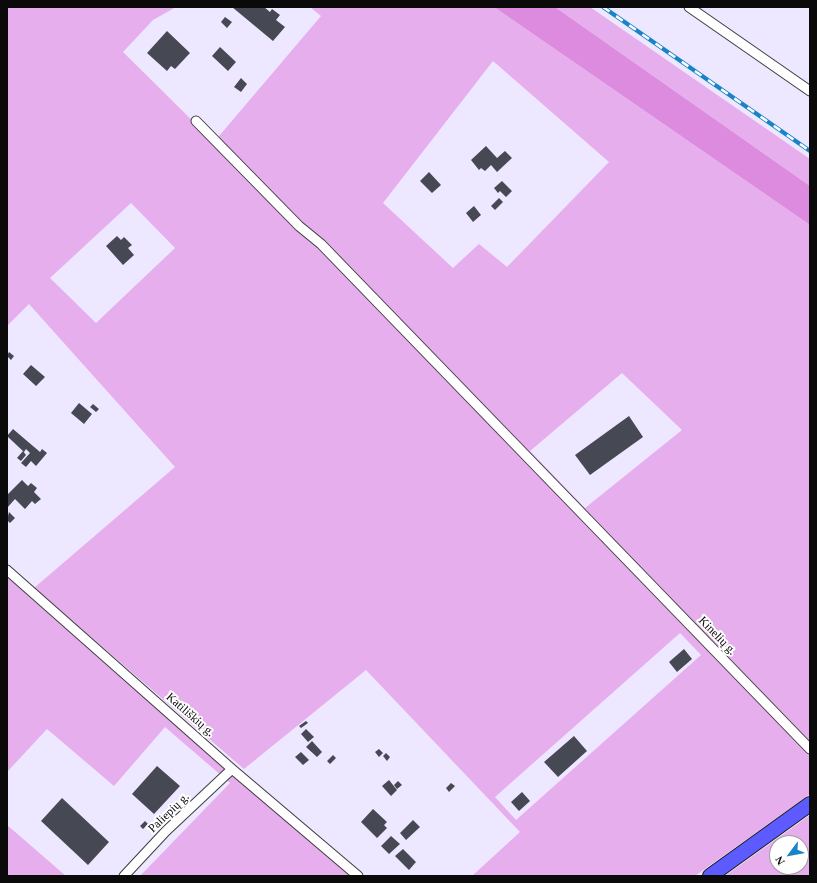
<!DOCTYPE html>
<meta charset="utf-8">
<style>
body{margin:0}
#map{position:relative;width:817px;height:883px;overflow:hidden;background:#ede7ff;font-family:"Times New Roman",serif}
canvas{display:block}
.frame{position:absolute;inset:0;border:8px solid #0a0a0a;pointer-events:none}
.north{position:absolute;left:769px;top:835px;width:40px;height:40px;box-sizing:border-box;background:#fff;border:1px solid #9d9d9d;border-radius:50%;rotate:238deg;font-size:11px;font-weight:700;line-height:16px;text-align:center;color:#0a0a0a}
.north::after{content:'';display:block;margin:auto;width:14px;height:18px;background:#1684c6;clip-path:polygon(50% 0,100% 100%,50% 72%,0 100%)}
</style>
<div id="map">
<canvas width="817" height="883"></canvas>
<div class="frame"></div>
<div class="north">N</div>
</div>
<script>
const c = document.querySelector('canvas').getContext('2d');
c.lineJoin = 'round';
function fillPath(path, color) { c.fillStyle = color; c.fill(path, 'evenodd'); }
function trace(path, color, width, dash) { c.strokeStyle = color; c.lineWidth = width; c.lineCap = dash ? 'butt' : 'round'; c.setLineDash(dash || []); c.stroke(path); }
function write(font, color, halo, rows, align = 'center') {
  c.font = font + ' "Times New Roman",serif'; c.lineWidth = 4; c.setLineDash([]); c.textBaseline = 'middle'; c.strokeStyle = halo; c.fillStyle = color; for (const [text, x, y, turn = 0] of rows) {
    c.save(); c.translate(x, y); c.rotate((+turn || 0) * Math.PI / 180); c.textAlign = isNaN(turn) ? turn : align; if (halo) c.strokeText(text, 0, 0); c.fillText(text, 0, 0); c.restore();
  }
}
fillPath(new Path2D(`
 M7,7h169l-23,13 -30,32 91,90 107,-126 -11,-9h184l316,218v569l-115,82h-223l48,-44 -154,-162 -122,99 -210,-181 141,-121 -146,-163 -22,22zM493,61l116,101 -102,105 -28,-23 -26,24 -70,-65zM131,203l44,45 -79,75 -46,-45zM622,373l60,57 -97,78 -55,-57zM680,633l21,22 -185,165 -21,-23z
 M555,7h35l220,152v27z
 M7,577l106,94 237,205h-210l90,-93 -65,-56 -51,59 -67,-57 -40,43z
 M810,815v61h-85zM777,843h24v24h-24z
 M7,825l59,51h-59z`), '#e7aeed');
fillPath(new Path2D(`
 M494,7h61l255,179v39z`), '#dd8bdf');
fillPath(new Path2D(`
 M232,7h32l6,5 2,-3 8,6 -4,5 9,7 -12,14z
 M225,17l7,5 -5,6 -6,-6z
 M167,31l23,22 -15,16 -4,-3 -4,5 -20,-18z
 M220,47l16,15 -8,9 -16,-15z
 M241,78l6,6 -6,8 -7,-5z
 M486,146l11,12 8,-7 7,7 -15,14 -6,-7 -6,6 -4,-3 -2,2 -8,-10z
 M429,172l12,13 -9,8 -12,-12z
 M502,181l10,10 -6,6 -6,-6 -2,2 -4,-5z
 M499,198l4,4 -8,8 -4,-4z
 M474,206l7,9 -8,7 -7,-9z
 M117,236l4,4 3,-3 8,8 -4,3 6,7 -11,10 -17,-19z
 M9,352l5,4 -3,4 -4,-4z
 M31,365l14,12 -9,9 -13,-12z
 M79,403l13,11 -8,10 -13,-11z
 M93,404l6,5 -3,3 -6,-5z
 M629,416l14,21 -53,38 -15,-20z
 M13,429l27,23 2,-3 5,4 -11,13 -5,-5 -5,6 -5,-4 9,-10 -4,-4 -2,3 -17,-16z
 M23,451l3,4 -5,6 -4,-3z
 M22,480l6,6 3,-3 6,5 -3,4 7,7 -6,5 -3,-3 -7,8 -10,-10 -8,9v-13z
 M9,512l6,6 -5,5 -3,-3z
 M684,649l8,10 -15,13 -8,-10z
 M306,721l2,2 -7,5 -2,-2z
 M306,729l8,8 -6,5 -7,-8z
 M574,736l13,15 -29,26 -14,-15z
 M312,741l10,11 -5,5 -11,-10z
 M379,749l4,4 -4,4 -4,-5z
 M301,752l8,8 -6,5 -8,-8z
 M386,753l4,4 -3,4 -4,-5z
 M333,755l3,3 -6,6 -3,-3z
 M157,766l23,20 -26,28 -22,-20z
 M389,780l8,10 -6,6 -9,-10z
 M398,781l4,4 -5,4 -3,-4z
 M451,783l4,3 -6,6 -3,-4z
 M522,792l8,9 -11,10 -8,-9z
 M62,798l47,44 -21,23 -47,-44z
 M373,809l14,13 -3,3 3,3 -10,10 -16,-16z
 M413,820l7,7 -14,13 -6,-7z
 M145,821l3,3 -5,5 -3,-3z
 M391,836l9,8 -11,10 -8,-8z
 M403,849l13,13 -7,8 -14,-14z`), '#464854');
const minor = new Path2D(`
 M689,7l121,84
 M196,121l103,105 22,18 489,505
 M7,570l225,199 126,107
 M124,876l42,-45 66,-62`);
const trunk = new Path2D(`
 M710,876l100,-72`);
trace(minor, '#3d3d3d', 11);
trace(trunk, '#1b1b1b', 16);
trace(minor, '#fff', 9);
trace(trunk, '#5d5aff', 14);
const rail = new Path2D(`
 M603,7l207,144`);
trace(rail, '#1684c6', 4);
trace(rail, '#fff', 2.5, [8]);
write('12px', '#0a0a0a', '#fff', [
 ["Kinelių g.",717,636,46],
 ["Katiliškių g.",190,715,41],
 ["Paliepių g.",169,813,-44]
]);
</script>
